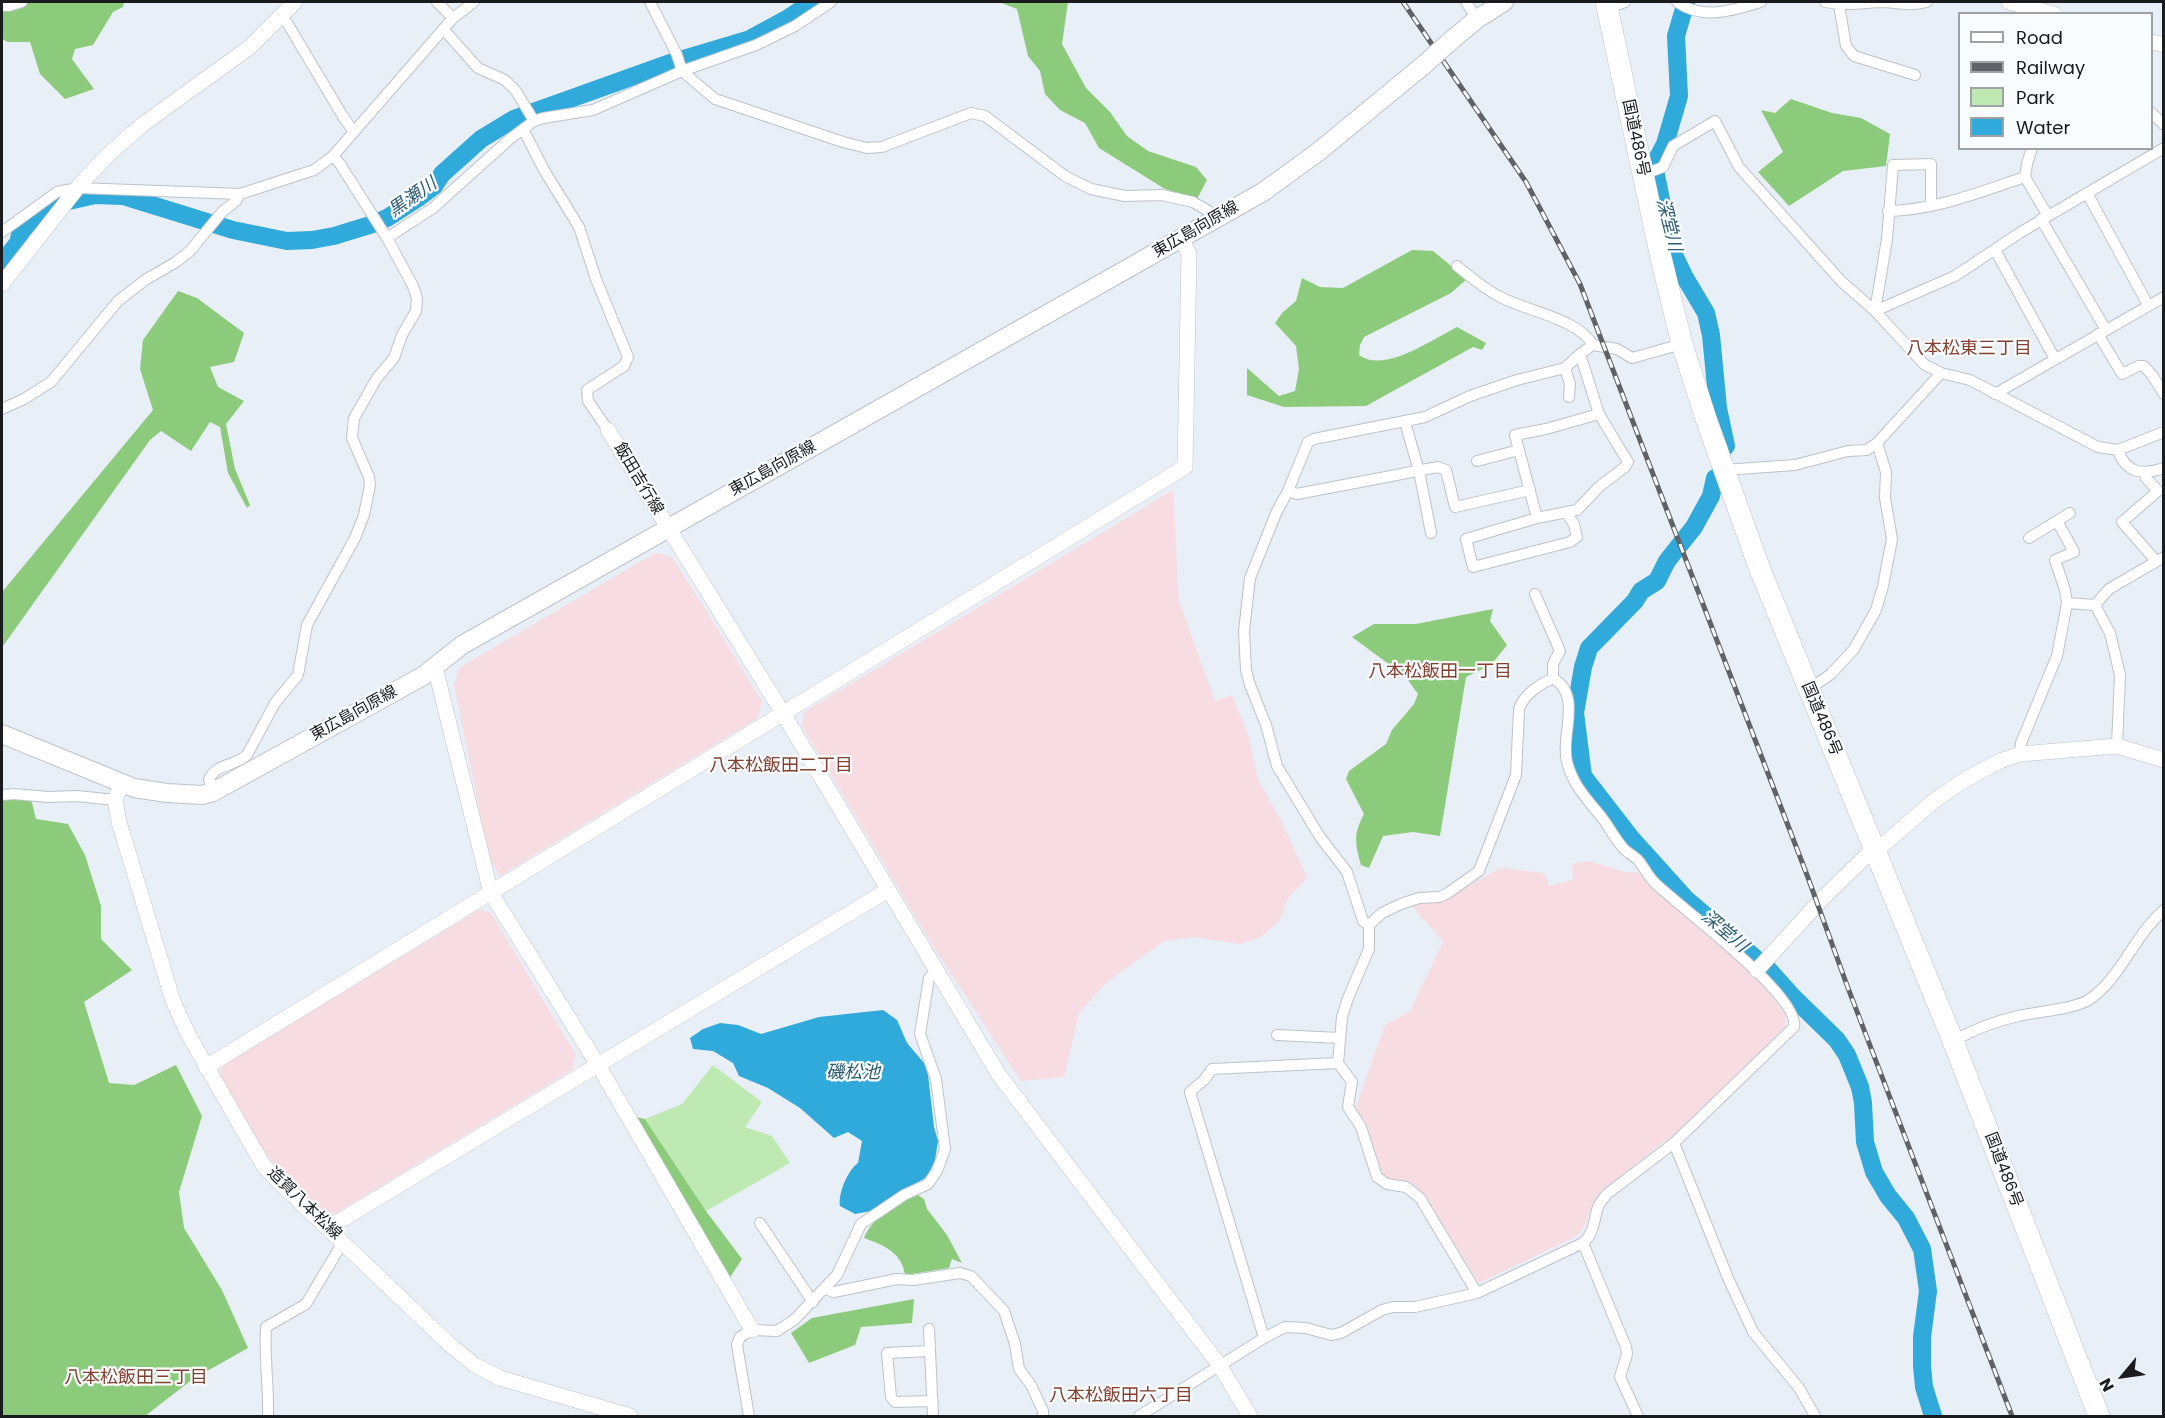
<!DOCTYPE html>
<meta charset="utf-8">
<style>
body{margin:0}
#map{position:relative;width:2165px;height:1418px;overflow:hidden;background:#e9eff6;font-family:Poppins,sans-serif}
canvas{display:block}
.frame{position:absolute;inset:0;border:3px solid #191b1e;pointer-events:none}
.legend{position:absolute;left:1958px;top:12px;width:195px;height:138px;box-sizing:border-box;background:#f9fcfe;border:2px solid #9fa2a4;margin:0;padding:8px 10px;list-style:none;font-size:18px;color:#191b1e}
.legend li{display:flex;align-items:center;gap:12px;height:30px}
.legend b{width:30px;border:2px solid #9fa2a4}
.north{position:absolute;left:2093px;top:1346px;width:60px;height:60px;-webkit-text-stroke:4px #f9fcfe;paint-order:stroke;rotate:241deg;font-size:16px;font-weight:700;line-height:24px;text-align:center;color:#191b1e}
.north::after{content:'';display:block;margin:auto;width:21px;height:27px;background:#191b1e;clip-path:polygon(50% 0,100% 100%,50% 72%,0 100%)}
</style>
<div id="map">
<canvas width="2165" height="1418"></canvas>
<div class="frame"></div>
<ul class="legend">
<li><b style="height:8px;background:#fff"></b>Road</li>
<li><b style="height:8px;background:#5f6367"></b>Railway</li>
<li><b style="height:16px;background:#bfe9b3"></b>Park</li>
<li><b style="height:16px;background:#30a9db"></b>Water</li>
</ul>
<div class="north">N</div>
</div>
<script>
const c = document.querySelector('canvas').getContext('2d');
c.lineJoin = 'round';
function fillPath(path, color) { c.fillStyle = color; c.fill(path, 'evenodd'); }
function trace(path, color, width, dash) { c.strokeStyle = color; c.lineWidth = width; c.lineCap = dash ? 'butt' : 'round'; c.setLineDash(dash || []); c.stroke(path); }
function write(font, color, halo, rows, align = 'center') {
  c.font = font + ' Poppins,"Noto Sans JP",sans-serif'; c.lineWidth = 4.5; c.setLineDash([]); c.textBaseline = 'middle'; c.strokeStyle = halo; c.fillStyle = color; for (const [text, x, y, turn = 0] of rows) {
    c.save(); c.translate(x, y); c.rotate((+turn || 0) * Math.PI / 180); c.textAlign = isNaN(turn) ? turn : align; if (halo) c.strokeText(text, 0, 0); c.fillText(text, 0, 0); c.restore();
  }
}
fillPath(new Path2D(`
 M1173,490l6,111 36,100 17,-6 16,39 10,45 25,45 24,54 -19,20 -8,22 -19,17 -21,7 -47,-7 -29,4 -57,41 -28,31 -15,64 -43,4 -88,-135 -131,-220 2,-14z
 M655,553l17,4 47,74 43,70 -4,17 -258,158 -11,-19 -35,-172 5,-17z
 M1588,861l38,11 15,1 6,9 86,75 33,32 19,25 1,12 -118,115h-4l-69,56 -11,30 -7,9 -98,47 -54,-88 -11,-10 -28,-6 -9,-12 -10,-40 -11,-20 29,-82 25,-14 33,-69 -30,-35 4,-6 27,-1 56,-32 44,5 5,13 24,-6 -1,-16z
 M479,910l12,3 85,142 -4,15 -236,143 -14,-1 -37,-35 -19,-23 -47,-75 4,-14z`), '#f7dce2');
fillPath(new Path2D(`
 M713,1065l49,37 -17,25 27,9 18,27 -84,48 -61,-92 37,-15z`), '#bfe9b3');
fillPath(new Path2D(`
 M2,2h122l-1,5 -10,5 -20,33 -18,4 -3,10 22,30 -29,10 -25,-25 -10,-32h-22l-6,-3z
 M999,2h69l-6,42 24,44 24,24 17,24 21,15 48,16 11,13 -10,19 -32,-10 -66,-41 -14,-25 -25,-13 -15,-16 -5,-23 -12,-15 -11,-47z
 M1791,99l41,14 29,5 29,16 -4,32 -43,5 -54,35 -31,-34 25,-20 -22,-42 14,3z
 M1412,250l21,1 34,28 -16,14 -87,44 -4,8 -1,10c25,19 74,-16 98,-28l29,16 -4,7 -9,-3 -107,59 -82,1 -37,-12v-27l32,28 16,-5 4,-22 -3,-23 -21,-23 7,-10 14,-12 6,-23 18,9 23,1z
 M178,291l19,7 47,35 -10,29 -24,5 8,20 26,14 -18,23 9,45 15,36 -3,3 -19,-35 -8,-46 -10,-5 -19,29 -30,-20 -11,9 -147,206 -1,-1v-53l151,-182 -13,-41 3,-29z
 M1493,609l-3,12 17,24 -16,20 -25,12 -26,159 -27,-4 -30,4 -14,32 -8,-3c-6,-22 -8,-30 3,-51l-18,-35 3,-8 37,-27 6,-14 22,-26 4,-10 -13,-18 -53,-39 22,-13h42z
 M30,795l6,24 32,5 17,31 16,51v33l31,31 -48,32 25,81 25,2 42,-20 26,51 -23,76 5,36 38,62 26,58 -55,31 -48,37h-143v-620z
 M636,1117l9,2 61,92 36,48 -13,20z
 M918,1195l6,4 3,10 20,26 15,28 -10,-4 -3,9 -44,7c-3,-23 -22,-30 -41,-37 9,-22 32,-34 54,-43z
 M914,1299l-2,24 -51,4 -6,18 -46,18 -18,-30 21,-15z`), '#8dcb7c');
fillPath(new Path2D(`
 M883,1010l14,10 10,23 17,20 4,12 6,52 4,14 -3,19 -8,17 -33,19 -23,15 -16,3 -15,-8c-2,-13 8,-36 18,-43l4,-22 -14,-9 -14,6 -34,-30 -32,-20 -29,-12 -6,-13 -20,-12 -20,-2 -3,-11 13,-9 17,-6 18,2 23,9 58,-17z`), '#30a9db');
trace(new Path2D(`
 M1686,2l-10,34 3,60 -14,48 -11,21 17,84 13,27 22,37 5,22 7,73 8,38
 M2,263l16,-20 3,-12 21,-18 18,-10 35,-8 28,1 110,34 54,11 25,-1 22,-4 39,-12 14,-6 31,-20 16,-12 8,-12 39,-35 33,-20 159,-57 77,-23 35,-19 28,-18
 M1715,478l-4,18 -17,31 -27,34 -10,20 -16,10 -6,10 -46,47 -6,19 -8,46 8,63 48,62 55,61 81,69 26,29 44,43 10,15 13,32 3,16 2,39 9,30 14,24 18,22 16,31 6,42 -6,46v29l2,21 9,29`), '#30a9db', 18);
const street = new Path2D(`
 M437,2l16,16
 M650,2l27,53 5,16 33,28 128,43 24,6 15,-1 89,-34 14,3 80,60 26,13 34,7 37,-1 31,7 26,15
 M1466,2l11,17
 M1677,2c26,19 56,8 84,0
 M1825,2c19,4 36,1 56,0 19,0 26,5 46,0
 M1839,5l7,41 8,10 61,19
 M2,6h7l13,-4
 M1608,8l17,-6
 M283,16l59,99 12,17
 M444,30l34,38 27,12 11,11 18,30
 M2152,113l12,12
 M523,129l21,41 35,57 17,52 32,78 -4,9 -37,24 1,11 20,29
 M2032,148l-5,16 -2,13 23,39
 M1642,175l21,-8 10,-21 42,-25 24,46 102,114 34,30 49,53 17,9 29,7 128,67 20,3 46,-18
 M2087,193l61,112
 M1888,211c48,-1 92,-19 137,-34
 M2041,219l65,111
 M2,232l55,-40 21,-4 162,6 74,-24 19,-14 120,-138 21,-16
 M387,238l46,-30 78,-70 23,-17 9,-3 50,-8 89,-39 74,-26 39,-19 36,-24
 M1995,250l60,109
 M1457,266c12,10 24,20 38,28 27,17 82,23 98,51
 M1875,311l80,-35 66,-44 143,-84
 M1875,311l12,-72 6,-74 38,-1v41
 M2098,334l24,40 16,-8h6l8,9 12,19
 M1565,368l5,16 -1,13
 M1995,394l169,-97
 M2,409l22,-10 27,-17 67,-81 27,-21 31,-18 14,-11 32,-39 14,-11 4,-7
 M1405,422l14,49 12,62
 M2118,450c8,24 25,25 46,18
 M1477,461l42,-11
 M1724,470l71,-5 53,-14 19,-1 10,-7 64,-70
 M2146,474v4l12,13 -36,31 34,39
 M1288,491l9,3 141,-27 8,3 9,37 75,-17
 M1566,513l8,11 3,13 -7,5 -97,25 -7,-28 71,-21 40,-8 23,-24 25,-19 3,-5 -29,-48 -19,-60
 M1537,518l-22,-83 31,-6 53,-15
 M2029,538l41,-25
 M1535,594l25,57 -7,13v14
 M2067,603l28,2 15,28 10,42 -3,71
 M2095,605l14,-16 55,-32
 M1808,690l23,-16 23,-25 22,-39 7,-24 9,-47 -7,-41 1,-26 -9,-29
 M2020,754l1,-11 36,-87 10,-53 -2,-13 -10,-30 19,-8 -17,-31
 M213,792l-4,-13c7,-15 26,-13 38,-24l28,-52 23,-28 9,-50 48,-87 9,-23 6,-30 -1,-8 -17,-39 2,-20 23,-40 17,-20 8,-23 14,-24 1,-13 -4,-12 -26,-48 -47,-74 -7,-8
 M2,795l12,-1 34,3 29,-1 38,4
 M1369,925l-6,-4 -16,-49 -27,-35 -43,-71 -11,-41 -16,-40 -4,-15 -2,-39 6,-53 27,-67 11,-20 20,-49 6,-3 111,-22 45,-21 47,-16 48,-12 15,-14 13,-9 24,4 15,9 50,-14
 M1277,1035l63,3
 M1953,1041c20,-11 43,-20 65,-25 18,-4 58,-7 72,-17 31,-21 45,-65 74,-89
 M1674,1143l54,135 25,54 46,56 16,28
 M760,1223l53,79
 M1583,1243l43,104 1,7 -7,23 18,39
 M826,1289l8,3 63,-13 16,1 47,-7 11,3 33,35 11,33 4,25 12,16 12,26v5
 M1477,1293l-57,-95 -14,-11 -19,-3 -10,-7 -16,-50 -13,-20 4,-25 -14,-19 4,-46 6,-19 21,-49v-24l13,-12 19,-9 18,-6 21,-1 8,-4 31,-22 37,-96 3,-66c5,-15 20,-24 34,-31
 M929,1329l4,87
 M1264,1338l-74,-246 14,-12 8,-11 126,-6
 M930,1351l-43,2 4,44 4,5 38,-1
 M268,1416c1,-29 -4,-59 -2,-89l40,-23 37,-62
 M749,1416l-12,-71 3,-8 12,-7 25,1 17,-11 43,-45 24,-51 43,-29 24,-11 9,-13 8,-22 -9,-70 -16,-45 9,-56 8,-8
 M1139,1416l125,-78 21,-11 21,1 25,7 10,-2 41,-23 11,-3h22l62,-14 106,-50c11,-9 11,-24 15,-36 2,-5 6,-9 9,-13l67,-51 120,-116c7,-31 -116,-121 -140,-145 -6,-6 -10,-15 -16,-22 -4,-4 -10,-7 -14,-11 -8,-9 -14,-20 -21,-30 -15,-19 -30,-33 -36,-57 -7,-27 16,-66 -14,-84`);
const secondary = new Path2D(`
 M2009,2l45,12
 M2152,42l12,3
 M2,284l80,-102 29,-30 31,-27 108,-78 45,-45
 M608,430l176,285 215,360 221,291 30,50
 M435,667l56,226 107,172 154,265
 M122,783l-7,17 4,22 54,179 15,33 63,110 13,22 15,16 170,162 26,21 25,13 130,38
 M1757,970l65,-71 45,-44 8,-3 60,-52 31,-21 34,-18 20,-7 97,-8 47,14
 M206,1067l979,-600 4,-213 -8,-16
 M328,1228l560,-338`);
const primary = new Path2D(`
 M1447,44l30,-25 27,-17
 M2,734l132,54 33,5 35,2 11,-3 210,-116 39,-31 801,-453 55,-40 107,-88`);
const highway = new Path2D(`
 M1606,2l55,256 21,86 24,75 53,148 194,474 146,375`);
trace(street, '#bdc3ca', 12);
trace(secondary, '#bdc3ca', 16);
trace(primary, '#bdc3ca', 20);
trace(highway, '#bdc3ca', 22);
trace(street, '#fff', 10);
trace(secondary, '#fff', 15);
trace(primary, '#fff', 18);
trace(highway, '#fff', 21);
const rail = new Path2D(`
 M1403,2l123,180 54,102 227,591 41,113 164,428`);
trace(rail, '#5f6367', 5);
trace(rail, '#f9fcfe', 3, [9]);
const primaryBridge = new Path2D(`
 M1425,64l22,-20`);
trace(primaryBridge, '#bdc3ca', 20, []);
trace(primaryBridge, '#fff', 18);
write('16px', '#191b1e', '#f9fcfe', [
 ["国道486号",1635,138,78],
 ["東広島向原線",1196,230,-30],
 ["東広島向原線",773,469,-29],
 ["飯田吉行線",638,479,59],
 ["東広島向原線",354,714,-29],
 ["国道486号",1821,719,67],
 ["国道486号",2003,1170,69],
 ["造賀八本松線",304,1204,44]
]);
write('italic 18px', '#2e5c72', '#f9fcfe', [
 ["黒瀬川",413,198,-35],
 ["深堂川",1668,225,76],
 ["深堂川",1724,932,40],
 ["磯松池",853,1073]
]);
write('18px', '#85402f', '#f9fcfe', [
 ["八本松東三丁目",1969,349],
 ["八本松飯田一丁目",1440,672],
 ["八本松飯田二丁目",781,766],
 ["八本松飯田三丁目",136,1378],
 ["八本松飯田六丁目",1121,1396]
]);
</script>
